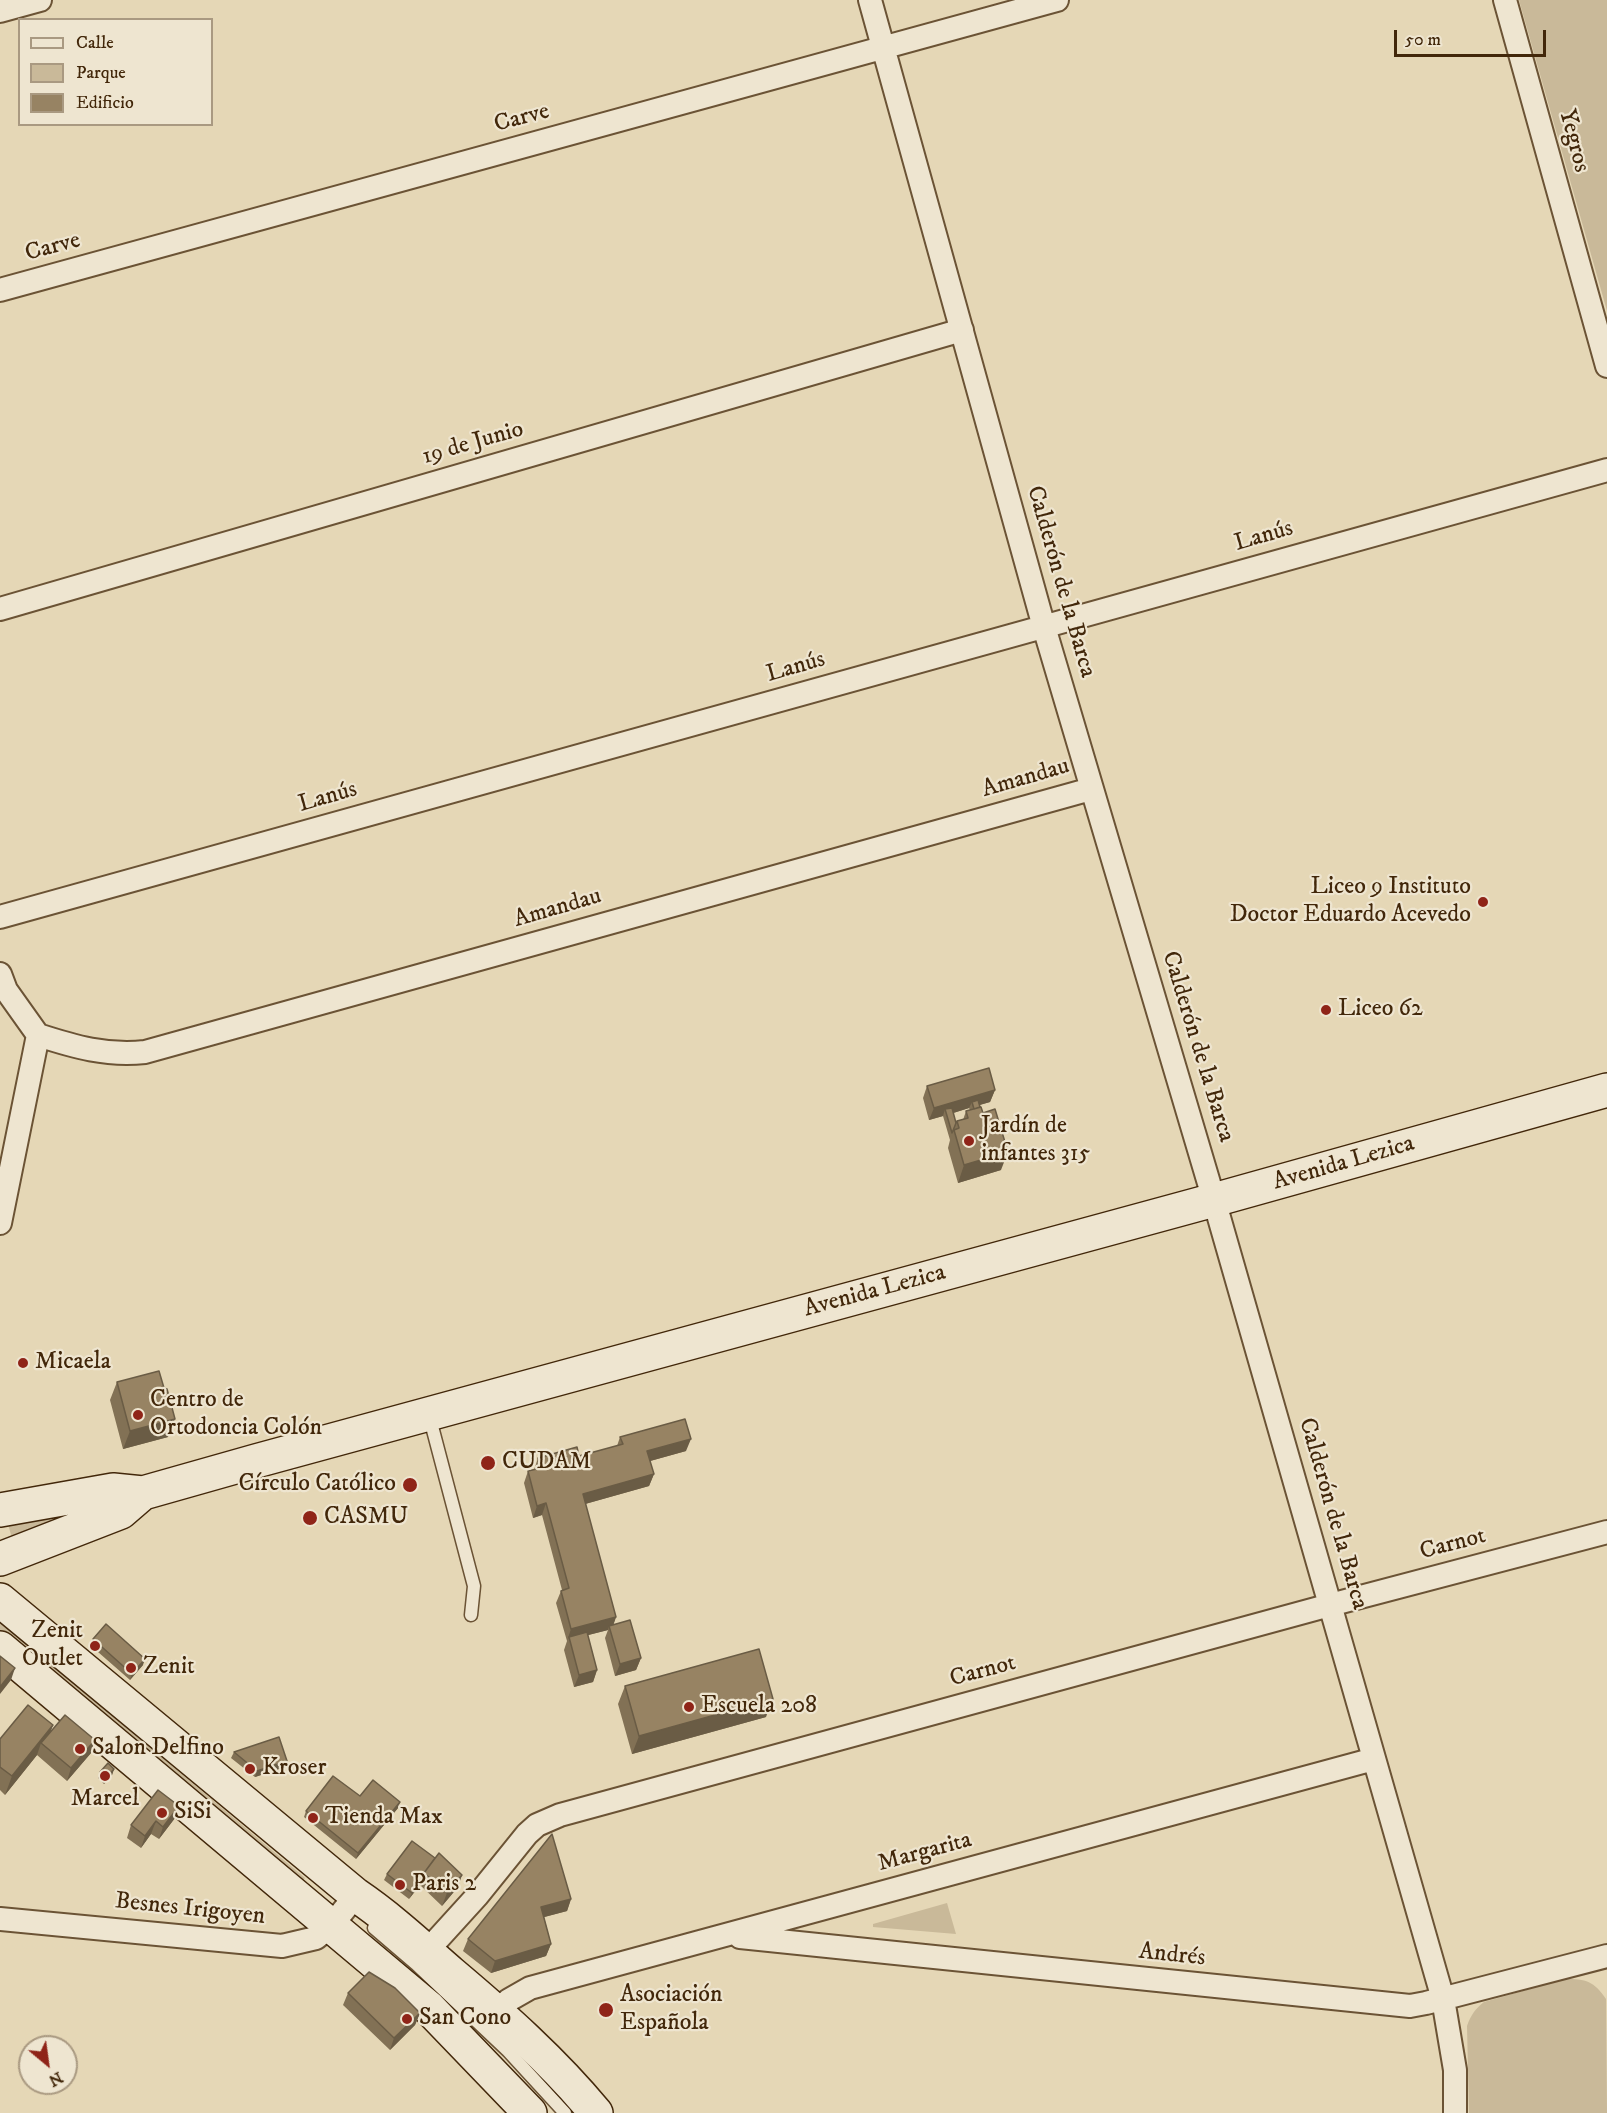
<!DOCTYPE html>
<meta charset="utf-8">
<style>
body{margin:0}
#map{position:relative;width:1607px;height:2113px;overflow:hidden;background:#e5d7b6;font-family:"IM FELL DW Pica",serif}
canvas{display:block}
.legend{position:absolute;left:18px;top:18px;width:195px;height:108px;box-sizing:border-box;background:#eee5d0;border:2px solid #a99981;margin:0;padding:8px 10px;list-style:none;font-size:18px;color:#42270a}
.legend li{display:flex;align-items:center;gap:12px;height:30px}
.legend b{width:30px;border:2px solid #a99981}
.north{position:absolute;left:18px;top:2035px;width:60px;height:60px;box-sizing:border-box;background:#eee5d0;border:2px solid #a99981;border-radius:50%;rotate:151deg;font-size:16px;font-weight:700;line-height:24px;text-align:center;color:#42270a}
.north::after{content:'';display:block;margin:auto;width:21px;height:27px;background:#8f2418;clip-path:polygon(50% 0,100% 100%,50% 72%,0 100%)}
.scale{position:absolute;left:1394px;top:30px;width:152px;height:27px;box-sizing:border-box;border:3px solid #42270a;border-top:0;padding-left:8px;font-size:18px;line-height:21px;white-space:nowrap;color:#42270a;-webkit-text-stroke:4px #eee5d0;paint-order:stroke}
</style>
<div id="map">
<canvas width="1607" height="2113"></canvas>
<ul class="legend">
<li><b style="height:8px;background:#eee5d0"></b>Calle</li>
<li><b style="height:16px;background:#c9b999"></b>Parque</li>
<li><b style="height:16px;background:#978363"></b>Edificio</li>
</ul>
<div class="north">N</div>
<div class="scale">50 m</div>
</div>
<script>
const c = document.querySelector('canvas').getContext('2d');
c.lineJoin = 'round';
function fillPath(path, color) { c.fillStyle = color; c.fill(path, 'evenodd'); }
function trace(path, color, width, dash) { c.strokeStyle = color; c.lineWidth = width; c.lineCap = dash ? 'butt' : 'round'; c.setLineDash(dash || []); c.stroke(path); }
function write(font, color, halo, rows, align = 'center') {
  c.font = font + ' "IM FELL DW Pica",serif'; c.lineWidth = 4.5; c.setLineDash([]); c.textBaseline = 'middle'; c.strokeStyle = halo; c.fillStyle = color; for (const [text, x, y, turn = 0] of rows) {
    c.save(); c.translate(x, y); c.rotate((+turn || 0) * Math.PI / 180); c.textAlign = isNaN(turn) ? turn : align; if (halo) c.strokeText(text, 0, 0); c.fillText(text, 0, 0); c.restore();
  }
}
fillPath(new Path2D(`
 M1519,0h88v311z
 M90,1506l-78,32 -5,-17z
 M0,1621l305,257 -7,8 -298,-254z
 M947,1903l9,31 -83,-7v-3z
 M1565,1979c21,0 29,2 41,20l1,114h-138l-2,-87c4,-11 8,-17 17,-24z`), '#c9b999');
const lane = new Path2D(`
 M429,1415l45,171 -3,29
 M374,1928l42,36 92,87 57,62`);
const street = new Path2D(`
 M870,0l174,627 170,573 229,799 12,71v43
 M1505,0l102,366
 M0,11l40,-11
 M0,290l1057,-290
 M0,609l962,-279
 M0,917l1607,-447
 M0,974l6,16 32,45 -38,188
 M38,1035c37,12 68,21 107,17l946,-263
 M0,1919l282,27 34,-8 15,-12 25,-31
 M740,1937l670,69 16,-3 181,-47
 M427,1951l50,-55 50,-62 10,-9 23,-10 770,-210 277,-73
 M496,2011l13,-11 21,-12 844,-229`);
const secondary = new Path2D(`
 M0,1510l113,-20 30,3 113,-32 958,-261 393,-110
 M0,1559l121,-47 22,-19
 M0,1600l356,295c34,23 64,51 95,78 51,43 102,88 145,140
 M0,1648l429,360 101,105`);
trace(lane, '#6b5335', 15);
trace(street, '#6b5335', 26);
trace(secondary, '#42270a', 36);
trace(lane, '#eee5d0', 12);
trace(street, '#eee5d0', 22);
trace(secondary, '#eee5d0', 33);
fillPath(new Path2D(`
 M927,1086l68,4 -5,12 -11,3 22,65 -43,13 -10,-35 2,-8 -7,-24 -14,4 -6,-22zM969,1108l1,2 -4,1 -3,9 -6,1 -1,2 -3,-10z
 M117,1382l51,55 -45,12 -13,-49z
 M620,1437l66,14 -36,10 4,13 -5,12 -64,18 31,113 -3,8 28,33 -5,12 -21,6 -10,-38 3,-8 -20,5 9,35 -4,12 -19,5 -10,-37 3,-9 -11,-38 5,-12 1,-1 -20,-75 -9,3 -9,-35 4,-12 6,-1 4,-12 41,-2 38,-10z
 M93,1639l50,26 -13,15 -40,-35z
 M625,1686l141,31 -134,37 -14,-50z
 M51,1731l40,22 -24,28 -30,-26 -32,40 -5,-5v-51z
 M234,1752l53,9 -2,6 -30,10 -24,-19z
 M114,1769l-2,6 -8,9 -6,-6 2,-6z
 M360,1796l38,12 -42,51 -52,-42 2,-6z
 M179,1806l-4,12 -16,21 -8,-5 -10,14 -14,-10 4,-13z
 M412,1841l46,46 -16,19 -22,-21 -11,14 -25,-19 3,-6z
 M571,1899l-4,12 -23,6 7,27 -5,12 -55,17 -28,-22 5,-12z
 M348,1993l72,20 -5,12 -25,25 -47,-45z`), '#827155');
fillPath(new Path2D(`
 M995,1090l-5,12 -17,5 -1,-5 -3,6 -22,7 -2,-6 -2,7 -14,4 5,-12z
 M1008,1152l-7,18 -43,13 6,-18z
 M175,1419l-7,18 -45,12 7,-18z
 M691,1439l-5,12 -43,12 4,-12z
 M654,1474l-5,12 -71,20 5,-12z
 M546,1503l-4,12 -9,3 4,-12z
 M616,1617l-4,12 -3,-3 -1,4 -39,10v-3l-2,4 4,-12z
 M641,1658l-5,12 -21,6 5,-12z
 M145,1659l-2,6 -13,15 2,-6z
 M15,1668l-4,12 -11,14v-7z
 M597,1670l-4,12 -19,5 5,-12z
 M773,1699l-7,18 -134,37 7,-18z
 M53,1725l-6,18h-6l-4,12 -32,40 7,-19z
 M95,1740l-4,13 -24,28 4,-13z
 M287,1761l-2,6 -30,10 2,-6z
 M114,1769l-2,6 -8,9 2,-6z
 M400,1802l-2,6 -42,51 2,-6z
 M179,1806l-4,12 -16,21 4,-12z
 M156,1821l-5,13 -10,14 4,-12z
 M462,1875l-4,12 -16,19 5,-13z
 M422,1879l-2,6 -11,14 3,-6z
 M571,1899l-4,12 -30,8 4,-12z
 M551,1944l-5,12 -55,17 4,-12z
 M420,2013l-5,12 -25,25 4,-12z`), '#6a5c45');
const building = new Path2D(`
 M989,1068l6,22 -61,18 -7,-22z
 M978,1100l2,7 -6,2 -2,-7z
 M981,1107l2,6 12,-4 13,43 -44,13 -10,-35 5,-2 -2,-7 11,-3 -2,-7z
 M952,1108l4,15 -4,10 -7,-24z
 M159,1371l5,17 3,1 8,30 -45,12 -13,-49z
 M685,1419l6,20 -44,12 7,23 -71,20 33,123 -45,12 -10,-38 8,-3 -23,-85 -9,3 -9,-35 13,-3 -3,-10 39,-11 2,9 44,-12 -3,-7z
 M630,1620l11,38 -21,6 -11,-38z
 M106,1624l39,35 -13,15 -39,-35z
 M587,1632l10,38 -18,5 -10,-38z
 M759,1649l14,50 -134,37 -14,-50z
 M0,1656l15,12 -15,19z
 M28,1705l25,20 -41,51 -12,-9v-28z
 M65,1715l30,25 -24,28 -30,-25z
 M279,1737l8,24 -30,10 -23,-19z
 M108,1763l6,6 -8,9 -6,-6z
 M333,1776l27,20 13,-16 27,22 -42,51 -52,-42z
 M158,1790l21,16 -16,21 -7,-6 -11,15 -14,-11z
 M552,1834l19,65 -30,8 10,37 -56,17 -27,-22z
 M412,1841l23,17 -11,15 -2,6 -10,14 -25,-19z
 M439,1853l23,22 -15,18 -23,-20z
 M369,1972l26,16 25,25 -26,25 -46,-45z`);
fillPath(building, '#978363');
trace(building, '#6a5c45', 1.5);
for (const [x, y, r, color] of [
 [1483,902,6,"#8f2418"],
 [1326,1010,6,"#8f2418"],
 [969,1141,6,"#8f2418"],
 [23,1363,6,"#8f2418"],
 [138,1415,6,"#8f2418"],
 [488,1463,8,"#8f2418"],
 [410,1485,8,"#8f2418"],
 [310,1518,8,"#8f2418"],
 [95,1646,6,"#8f2418"],
 [131,1668,6,"#8f2418"],
 [689,1707,6,"#8f2418"],
 [80,1749,6,"#8f2418"],
 [250,1769,6,"#8f2418"],
 [105,1776,6,"#8f2418"],
 [162,1813,6,"#8f2418"],
 [313,1818,6,"#8f2418"],
 [400,1885,6,"#8f2418"],
 [606,2010,8,"#8f2418"],
 [407,2019,6,"#8f2418"]
]) { const dot = new Path2D(); dot.arc(x, y, r, 0, 2 * Math.PI); c.fillStyle = color; c.fill(dot); trace(dot, '#eee5d0', 2); }
write('24px', '#42270a', '#eee5d0', [
 ["Carve",522,119,-15],
 ["Yegros",1573,141,75],
 ["Carve",53,248,-15],
 ["19 de Junio",473,444,-16],
 ["Lanús",1264,537,-16],
 ["Calderón de la Barca",1060,582,74],
 ["Lanús",796,668,-16],
 ["Amandau",1026,779,-16],
 ["Lanús",328,798,-16],
 ["Amandau",558,909,-16],
 ["Calderón de la Barca",1197,1047,73],
 ["Avenida Lezica",1344,1164,-16],
 ["Avenida Lezica",875,1292,-15],
 ["Calderón de la Barca",1332,1514,74],
 ["Carnot",1453,1545,-15],
 ["Carnot",983,1672,-15],
 ["Margarita",925,1853,-15],
 ["Besnes Irigoyen",190,1910,6],
 ["Andrés",1172,1956,6]
]);
write('24px', '#42270a', '#eee5d0', [
 ["Liceo 9 Instituto",1471,888,"right"],
 ["Doctor Eduardo Acevedo",1471,916,"right"],
 ["Liceo 62",1338,1010],
 ["Jardín de",981,1127],
 ["infantes 315",981,1155],
 ["Micaela",35,1363],
 ["Centro de",150,1401],
 ["Ortodoncia Colón",150,1429],
 ["CUDAM",502,1463],
 ["Círculo Católico",396,1485,"right"],
 ["CASMU",324,1518],
 ["Zenit",83,1632,"right"],
 ["Outlet",83,1660,"right"],
 ["Zenit",143,1668],
 ["Escuela 208",701,1707],
 ["Salon Delfino",92,1749],
 ["Kroser",262,1769],
 ["Marcel",105,1800,"center"],
 ["SiSi",174,1813],
 ["Tienda Max",325,1818],
 ["Paris 2",412,1885],
 ["Asociación",620,1996],
 ["Española",620,2024],
 ["San Cono",419,2019]
], 'left');
</script>
